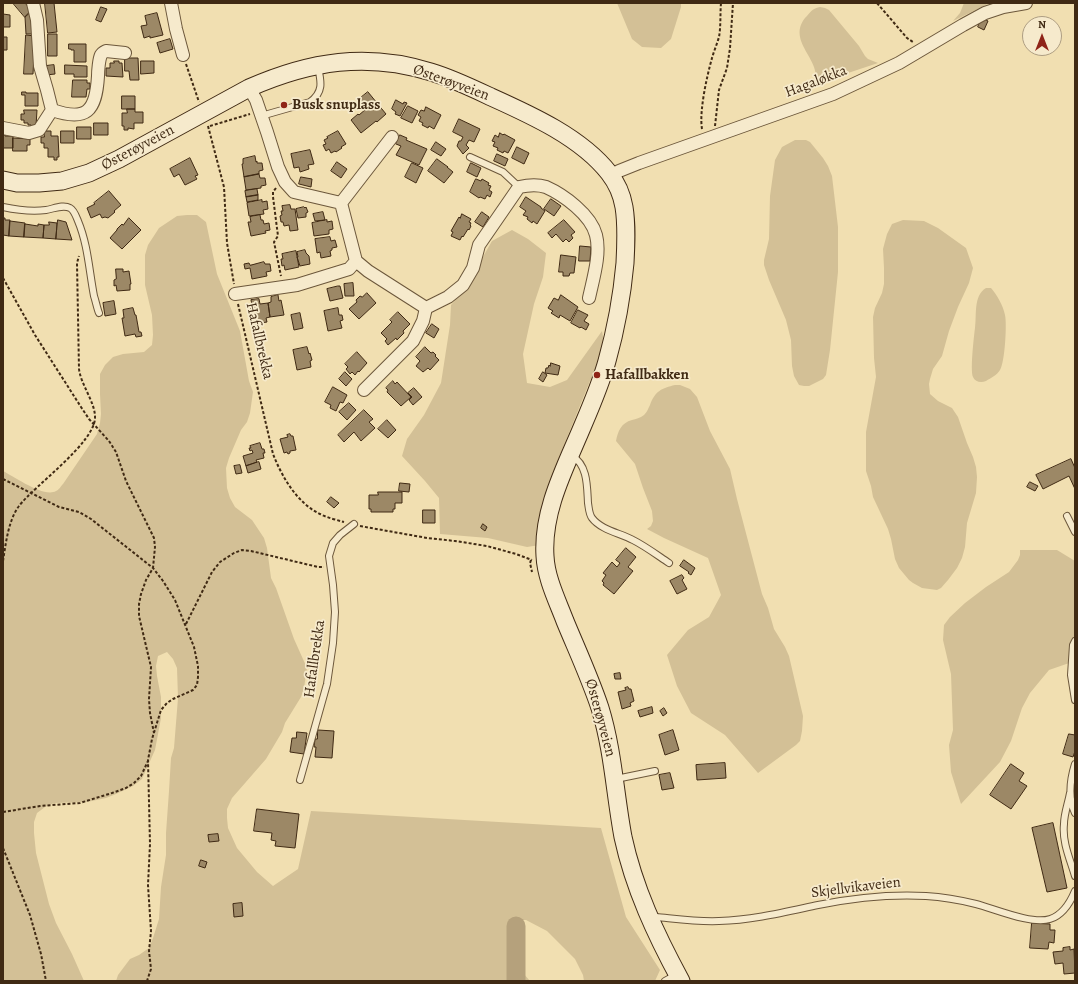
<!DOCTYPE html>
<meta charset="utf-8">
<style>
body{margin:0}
#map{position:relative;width:1078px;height:984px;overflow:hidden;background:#f1dfb1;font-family:Alegreya,serif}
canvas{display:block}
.frame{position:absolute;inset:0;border:4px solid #402a14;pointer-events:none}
.north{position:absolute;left:1022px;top:16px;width:40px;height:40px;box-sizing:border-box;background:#f6eacc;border:1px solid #ad9d82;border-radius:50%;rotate:0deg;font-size:11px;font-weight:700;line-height:16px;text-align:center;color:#402a14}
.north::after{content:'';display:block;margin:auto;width:14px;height:18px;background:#8f2418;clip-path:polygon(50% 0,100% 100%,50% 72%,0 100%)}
</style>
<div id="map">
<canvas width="1078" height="984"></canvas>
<div class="frame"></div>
<div class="north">N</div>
</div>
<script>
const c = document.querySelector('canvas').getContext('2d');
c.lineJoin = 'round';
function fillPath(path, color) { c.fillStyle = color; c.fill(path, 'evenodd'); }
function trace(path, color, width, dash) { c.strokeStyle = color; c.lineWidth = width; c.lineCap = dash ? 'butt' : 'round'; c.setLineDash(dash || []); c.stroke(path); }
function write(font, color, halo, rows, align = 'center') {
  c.font = font + ' Alegreya,serif'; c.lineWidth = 3.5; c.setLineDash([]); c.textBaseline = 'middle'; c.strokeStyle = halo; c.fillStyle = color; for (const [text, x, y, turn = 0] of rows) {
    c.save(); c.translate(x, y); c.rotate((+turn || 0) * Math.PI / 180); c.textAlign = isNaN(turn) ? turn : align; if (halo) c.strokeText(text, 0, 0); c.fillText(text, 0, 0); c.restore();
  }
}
fillPath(new Path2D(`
 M617,3h64v4l-10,32 -10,9 -19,-1 -10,-8z
 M964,3h26l-37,18 7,-8z
 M820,7l5,1 4,2 30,36 6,10 3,3 10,4 -66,22c16,-21 -27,-42 -7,-67 6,-6 6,-9 15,-11z
 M795,140h11l4,2 13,16 5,8 4,10 6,51v45l-8,78 -4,25 -3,4 -14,7h-5l-5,-1 -5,-9 -2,-10 -1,-26 -5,-20 -17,-40 -5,-15v-5l5,-21 1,-43 5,-36 7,-13z
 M187,215h10l9,7 11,52 23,57 9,50 4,11 -3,21 -3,9 -6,8 -12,28 -3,10 1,20 3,10 5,9 17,13 12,18 3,10 4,30 5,10 18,51 13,29 -3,20 -3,9 -16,26 -3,9 -16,27 -27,31 -7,8 -5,11v9l1,10 9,20 20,24 16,14 25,-17 13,-58 290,17 25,89 34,53 -5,11h-71l-1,-6 -8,-16 -28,-28 -21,-11h-6l-7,52 10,1 7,8h-414l2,-6 12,-16 9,-4 10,-7 4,-10 6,-19 2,-32 5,-32v-22l3,-42 2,-33 3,-10 4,-50 -1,-30 -4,-9 -6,-7 -9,4 -2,10 1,10 4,21v21l-6,32 -13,29 -9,7 -17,8 -10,4 -19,4 -33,1 -9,4 -8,6 -3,9v11l2,20 13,51 7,19 16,31 12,27h-81v-510c12,6 41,27 53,20 3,-1 5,-5 7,-7l34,-50 3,-11 1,-9 -1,-20v-20l5,-9 8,-8 10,-3 21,-2 8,-7 1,-10 -1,-20 -7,-30v-30l3,-10 11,-17 18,-12z
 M903,220l21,1 14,7 28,20 7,20 -4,15 -11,24 -9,24 -7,25 -9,13 -3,10 -1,5 1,10 8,7 14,7 6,9 9,26 6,14 3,10 1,10 -1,16 -9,30 -2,24 -3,11 -5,10 -9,12 -7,8 -4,2 -15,-2 -9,-5 -4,-3 -10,-12 -4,-9 -4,-20 -3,-10 -15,-32 -2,-11 -5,-15v-39l10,-55 -2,-19 -1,-41 2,-9 7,-15 2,-9v-16l-1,-19 4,-15 5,-10z
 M512,230l16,9 18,14 -3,24 -9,27 -11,50 4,29 23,4 17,-7 35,-49 3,17 -15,33 -30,74 -20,59v31l-13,2 -39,-9 -48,-4 -1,-36 -14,-17 -23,-25 5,-17 17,-24 17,-32 9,-58 1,-20 13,-15 28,-49z
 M986,288h5c6,7 12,17 14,27 2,9 0,47 -5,55 -3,5 -9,8 -14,11 -5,2 -11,1 -13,-4 -3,-7 1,-41 2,-49 2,-13 -2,-32 11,-40z
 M675,385h5l10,4 7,8 13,34 20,38 7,30 25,95 6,14 6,21 11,18 4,9 14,60 -1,15 -2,10 -4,4 -38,28 -33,-38 -34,-22 -14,-27 -10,-31 21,-25 21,-13 12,-22 -13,-37 -44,-20 -17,-9 4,-3 2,-5 -1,-10 -9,-23 -8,-24 -19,-23c2,-10 5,-18 16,-21 4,-1 8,-2 12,-5 3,-3 4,-6 6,-10 5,-14 12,-17 25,-20z
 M1020,550h37l18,11v100l-26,9 -19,23 -8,15 -11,33 -11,21 -39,42 -10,-32 -2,-27 4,-15 -2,-56 -8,-34 1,-15 6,-8 15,-14 21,-16 23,-15 9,-12 2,-5z`), '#d3c096');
trace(new Path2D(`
 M516,981v-55`), '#b5a17c', 19);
const building = new Path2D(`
 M13,3h12l7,8 -7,6z
 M45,3h9l3,29 -9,1z
 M101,7l6,2 -6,13 -5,-2z
 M31,11l4,23h-9l-1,-17z
 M157,13l6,22 -13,3v-2l-6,2 -3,-12 6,-1 -2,-9z
 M3,14l7,1v12h-7z
 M982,18l6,3 -4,9 -6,-3z
 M48,34h9v22h-9z
 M26,35l9,1 -2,38h-9z
 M3,37h4v13h-4z
 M170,39l3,10 -13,4 -3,-10z
 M69,44h17v18h-12v-12h-3v-1h-2z
 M125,58h13l1,22h-9l-1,-9h-4z
 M114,61h5v2h3l1,14 -17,-1v-8h4v-5h4z
 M141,61h13v12l-13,1z
 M54,65l1,9 -9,1v-9z
 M65,65l22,1v11h-13v-3h-9z
 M73,80h14v3h3v6h-3l-1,8h-14z
 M22,92h4v1h12v13h-13v-11h-3z
 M368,92l18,22 -9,8 -1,-1 -15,12 -10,-13 7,-6 1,1 7,-6 -8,-9z
 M122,96h13v13h-13z
 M396,100l7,4 1,-2 3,1 -7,13 -5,-2 1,-2 -4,-3z
 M408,106l10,5 -6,12 -11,-5z
 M426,107l15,8 -7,14 -5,-3 -1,2 -6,-3 1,-2 -4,-2 2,-4 -3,-2 3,-5 3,1z
 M127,109h8v3h8v11h-9v6l-6,-1v2h-4v-4h-2v-13h5z
 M24,110h13l-1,16h-5v-1h-3v-2h-4v-3h-3v-6h3z
 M459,119l21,10 -6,13 -5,-2 -3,5 3,3 -6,6 -6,-8 2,-5h2l2,-4 -10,-5z
 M94,123h14v12h-14z
 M77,127h14v12h-14z
 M44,131h7v5h7l1,21h-2v3h-3v-3h-6v-9h-4v-5h-3v-6h3z
 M61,131h13v12h-13z
 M338,131l8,13 -5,3 1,1 -6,4 -1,-1 -4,2 -2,-4 -3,2 -3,-6 3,-1 -2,-4 4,-2 -1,-1z
 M3,132l2,2v2h8v12h-10z
 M500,133l3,2 1,-1 11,6 -7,13 -4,-2 -1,2 -6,-3 1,-2 -5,-2 2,-4 -3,-1 3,-6 3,2z
 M400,135l7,3 -1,2 21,9 -8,16 -23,-10 5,-9 -5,-2z
 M13,138l17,1v6h-3v6h-14z
 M436,142l10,7 -5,7 -10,-6z
 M517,147l12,6 -5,11 -12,-6z
 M310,150l4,14 -6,1 1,4 -9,3 -1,-5 -5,1 -3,-14z
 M497,154l11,5 -3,7 -11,-5z
 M255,156l1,6 1,-1v2h5l1,7 -4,1v3l-15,3 -2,-13h1v-5z
 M190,158l8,17 -3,1 2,3 -12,6 -6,-11 -5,3 -4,-8z
 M437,159l11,8h-1l6,5 -9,11 -16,-12z
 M337,162l10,7 -6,9 -10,-7z
 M412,163l11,5 -7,15 -11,-6z
 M471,163l10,5 -4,9 -10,-5z
 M259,174l1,4h5l1,7 -5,1v2l-15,2 -2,-13z
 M301,177l11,2 -1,8 -12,-3z
 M476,179l5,2 1,-2 7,4 -1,2 3,1 -2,4 3,2 -2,5 -3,-2 -2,4 -5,-2 -1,1 -9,-6z
 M257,189l1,6 -12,2 -1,-6z
 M109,191l12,14 -7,6 1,1 -7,6 -3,-1 -3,1 -2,-4 -9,4 -4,-10 8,-4 -1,-1z
 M258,195v5l-11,2 -1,-5z
 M526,197l15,10v1l4,3 -8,13 -4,-3 -1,2 -5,-4 1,-2 -5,-2 3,-4 -6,-4z
 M551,199l10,7 -7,10 -10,-7z
 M262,200v2l5,-1 1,8 -5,1 1,4 -15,2 -2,-13z
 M290,205l1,4h4l3,21 -8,1 -1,-6 -5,1 -1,-4h-2l-1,-6 2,-1 -1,-4h2l-1,-5z
 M304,207l1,1 1,-1 2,5 -2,1v4l-8,1 -2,-9z
 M323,212l2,8 -10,1 -2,-7z
 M482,212l7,5 -6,10 -8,-5z
 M462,214l9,5 -2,3 2,1 -1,2 1,1 -2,4 -1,-1 -5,8 -1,-1 -2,4 -9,-4 2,-4 -2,-1 8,-14 1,1z
 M260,215l1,5h2l1,4 5,-1 1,7 -5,1 1,2 -15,3 -3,-14h3l-1,-5z
 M3,218h2v2h5l-1,16 -6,-1z
 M129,218l12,12 -19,19 -12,-11 7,-8v-1l5,-5 1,1z
 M58,220l8,2 6,18 -16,-1z
 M327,220v2l5,-1 1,8 -4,1v4l-15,2 -2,-13z
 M564,220l11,12 -4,3 2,3 -4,4 -3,-3 -3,3 -7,-8 -4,4 -4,-5z
 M10,221l15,2 -1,14 -15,-1z
 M49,222l8,1 -1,16 -13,-1 1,-13h5z
 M25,224l13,2v-2l6,1 -1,13 -19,-1z
 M330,237l1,4 4,-1 2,7 -5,1v2l-2,1 1,5 -10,2 -1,-6 -3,1 -2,-14z
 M580,246l11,1 -1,14h-11z
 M305,250l1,3 3,3 1,8 -10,2 -3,-9h1l-1,-5z
 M296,251l3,16 -14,3 -1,-5 -2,1 -1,-7h2l-1,-5z
 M561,255l15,2 -2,16h-4l-1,3h-6v-4h-4z
 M264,262l1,2h5l1,7 -5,1 1,4 -15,3 -2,-11 -5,1 -1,-5 5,-1 1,2z
 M116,269h7v3l6,-1 2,13h-1v6l-13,1 -1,-6 -2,1v-6l2,-1z
 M353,283l1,13h-9l-1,-12z
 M338,286h2l3,12 -13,3 -3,-12z
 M367,293l9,10 -17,16 -10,-10 8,-7 -1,-2 4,-4 2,1z
 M278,295l1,6 2,-1 3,15 -14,2 -2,-14 3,-1v-5z
 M561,295l17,12 -8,14 -10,-6 -1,3 -8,-5 2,-2 -5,-3 6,-10 4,2z
 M259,299l1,5 8,-1 2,14 -4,1 1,4 -12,2 -1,-3h-1l-3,-15 2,-1 -1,-5z
 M114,301l2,13 -11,2 -2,-13z
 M133,308l2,7h1l3,17h2l1,4 -6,1 -1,-3 -10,2 -3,-18h2l-1,-8z
 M338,308l1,7h3l1,5 -3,1 2,7 -14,3 -4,-20z
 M578,310l10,5 -4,6 5,3 -3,6 -5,-3 -1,1 -9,-5z
 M398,312l12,12 -7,7 1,2 -7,7 -1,-2 -8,7 -3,-4 2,-2 -6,-6 11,-11 -2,-2z
 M300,313l3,15 -9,2 -3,-15z
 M432,324l7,5 -5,9 -8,-5z
 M307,347l2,7 1,-1 2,7 -2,1 1,6 -14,3 -4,-20z
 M425,347l6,6 2,-1 3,3 -1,1 4,4 -9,10 -2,-2 -5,4 -7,-6 4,-5 -4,-4z
 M357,352l10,11 -8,9 -1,-1 -3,4 -3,-3 -2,2 -4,-5 2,-2 -3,-3z
 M551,363l9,3 -2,9 -13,-2 1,-5h2l1,-3 1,1z
 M345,372l7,7 -6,7 -7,-7z
 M543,372l4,3 -4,7 -4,-3z
 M393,381l2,3 2,-2 14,15 -10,9 -14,-14 1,-2 -2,-2z
 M333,387l14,8 -4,8 -3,-1 -4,9 -6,-3 1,-3 -6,-3z
 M414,388l8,9 -9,8 -4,-5 3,-3 -4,-4z
 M349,403l7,7 -9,10 -8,-8z
 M364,410l9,9 -4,3 6,6 -14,13 -7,-9 -10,10 -6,-7z
 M387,420l9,10 -8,8 -10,-9z
 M290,434l1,2h2l3,14 -6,1v2l-2,1 -1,-2 -3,1 -4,-14 8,-2 -1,-2z
 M260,443l2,6h2l1,4h-2l1,5 -8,2 1,2 -11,4 -3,-10 10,-3 -1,-3 -2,1 -1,-3h2l-1,-2z
 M1071,459l4,9v21l-6,-13 -26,13 -7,-14z
 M259,462l2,7 -13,4 -2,-7z
 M240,465l2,8 -6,1 -2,-8z
 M1030,482l8,4 -3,5 -8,-4z
 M400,483l10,1 -1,8 -10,-1z
 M378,492h24v11h-7v6h-2v3h-22v-3h-2v-14h9z
 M331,497l8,6 -5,5 -7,-6z
 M423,510h12v13h-12z
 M483,524l4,3 -2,4 -4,-3z
 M626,548l10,9 -8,10 5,4 -19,23 -11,-9 1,-2 -2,-2 4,-6 -3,-2 9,-11 5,5 3,-4 -4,-3z
 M684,560l11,8 -4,7 -3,-2 1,-1 -9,-6z
 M682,575l2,3 -2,2 5,9 -10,5 -7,-13z
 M620,673l1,6h-6l-1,-5z
 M628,687l1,2h2l3,12 -4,2 1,3 -9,3 -4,-17 8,-2 -1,-2z
 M652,707l1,6 -13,4 -2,-6z
 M664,708l3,5 -4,3 -3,-5z
 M318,730l16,1 -2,27 -17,-1 1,-10h-2l1,-8h2z
 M673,730l6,20 -14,5 -6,-20z
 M297,732l10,1 -3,21 -14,-2 2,-14h4z
 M1069,734l6,1v16l-2,6 -10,-3z
 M725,763l1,15 -29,2 -1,-15z
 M1011,764l13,9 -5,8 8,5 -16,23 -21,-14z
 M670,773l4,15 -12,2 -3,-15z
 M257,809l42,5 -4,34 -20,-2 1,-5 -5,-1 1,-7 -18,-2z
 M1053,823l14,65 -20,4 -15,-64z
 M218,834l1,7 -10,1 -1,-7z
 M201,860l6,2 -2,6 -6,-2z
 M242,903l1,13 -9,1 -1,-13z
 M1032,923l18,1v6h5l-1,13 -5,-1 -1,7 -18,-1z
 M1070,947v3l4,-1 1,24 -11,1 -1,-11 -8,1 -2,-12 10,-1v-3z`);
fillPath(building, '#9c8866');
trace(building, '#402a14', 1);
const lane = new Path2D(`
 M261,116l49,-14c14,-10 11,-21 8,-35
 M470,157l33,15 16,15
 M3,207c14,3 28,5 43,3 7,-1 17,-6 24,-2 4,2 6,8 8,13 10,24 11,49 16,75 2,6 3,12 5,17
 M572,456c16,9 15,31 16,47 1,6 1,11 4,15 9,12 28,15 41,22 12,6 24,15 36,23
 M1067,516l8,16
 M1075,641l-2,4 -2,30 4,25
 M1075,764c-5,16 -7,34 0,49
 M616,779l39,-8
 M300,780l27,-96 6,-41 2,-31 -2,-27 -4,-29 4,-13 7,-8 14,-11
 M1070,793c-2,11 -6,21 -6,31 -2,18 6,35 11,52
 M651,918l5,-1c21,2 42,5 63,4 34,-1 66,-9 99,-16 35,-7 72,-11 108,-9 17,1 34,4 50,8 19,5 56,21 74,15 13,-4 20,-16 25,-28
 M665,981l11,-6`);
const street = new Path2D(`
 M171,3l5,26 7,26
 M52,110c35,12 44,1 46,-34 0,-5 1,-17 3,-21 1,-2 3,-3 5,-4l19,2
 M3,128l26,5 10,-3 13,-20 -5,-20 -7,-24 -3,-46 -4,-17
 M611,175l8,-4 20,-8 194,-69 66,-31 64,-38 22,-12 18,-6 23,-4
 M341,203l51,-66
 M356,261l12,10 58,37 22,-11 15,-12 10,-17 6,-23 40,-58c9,-2 18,-3 27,0 18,8 45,28 50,48 5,19 -3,44 -7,63
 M235,294l62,-9 52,-16 7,-8 -15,-58 -47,-11 -9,-10 -7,-15 -11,-35 -11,-32 -7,-12
 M364,390l49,-49 10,-20 3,-13`);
const secondary = new Path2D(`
 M3,180l14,3h22l23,-2 27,-8 30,-14 130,-71c61,-27 118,-36 182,-16 20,6 39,15 58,24 40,18 92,41 120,77 7,9 13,22 15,34 3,18 2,37 1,56 -3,33 -9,66 -18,98 -6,22 -15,43 -24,64 -17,41 -41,85 -38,131 1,22 12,44 20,65 12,29 25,57 35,87 13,42 15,86 23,129 11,51 33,98 58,144`);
trace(lane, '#6c573b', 8);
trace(street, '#6c573b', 14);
trace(secondary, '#402a14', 19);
trace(new Path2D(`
 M877,3l30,35 6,4
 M186,64l13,38
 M208,126l16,61 3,56 7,41
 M210,126l40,-12
 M715,126l4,-36 8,-22 3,-20 3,-45
 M702,129c-3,-18 5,-53 10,-71 2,-7 5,-14 7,-21 2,-11 1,-23 2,-34
 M276,188l-3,4v5l5,39 -4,6 7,34
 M3,278l32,57 46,72 8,12 20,22 7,11 10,29 28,57 1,9 -2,21 -7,12 -5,14 -2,10v12l12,51 -2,32 1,14 4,20
 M238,304l35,150c9,23 24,49 47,60 8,4 17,6 24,8
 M3,479l56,28 20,5 12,7 62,49 10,13 12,19 19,47 4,19v11l-1,8 -4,5 -20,9 -6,4 -6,7 -9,29 -4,21 2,84 -2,41 3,46 -2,20 2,18 -4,12
 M360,526l67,12 28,3 32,5 29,8 16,6
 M531,560l-1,3 2,9
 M3,561c3,-18 5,-40 16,-55 15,-20 77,-64 76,-89 0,-15 -14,-32 -16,-48l-2,-106 2,-7
 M186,624l26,-52 8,-10 14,-9 8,-3 9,1 67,16h6
 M3,812l37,-6 40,-3 32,-10 14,-5 8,-5 7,-7 7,-15
 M3,848l27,67 11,39 5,27`), '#402a14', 2, [3, 2]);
trace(lane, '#f6eacc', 6);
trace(street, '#f6eacc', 12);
trace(secondary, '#f6eacc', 17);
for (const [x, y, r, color] of [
 [284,105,4,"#8f2418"],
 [597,375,4,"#8f2418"]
]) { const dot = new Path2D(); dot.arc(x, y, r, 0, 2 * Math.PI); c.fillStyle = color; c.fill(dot); trace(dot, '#f6eacc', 1.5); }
write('15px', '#402a14', '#f6eacc', [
 ["Hagaløkka",816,82,-21],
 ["Østerøyveien",451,83,20],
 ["Østerøyveien",138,148,-28],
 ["Hafallbrekka",259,341,77],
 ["Hafallbrekka",315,659,-82],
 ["Østerøyveien",600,718,75],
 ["Skjellvikaveien",856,888,-7]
]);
write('bold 15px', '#402a14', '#f6eacc', [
 ["Busk snuplass",292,105],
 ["Hafallbakken",605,375]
], 'left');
</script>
